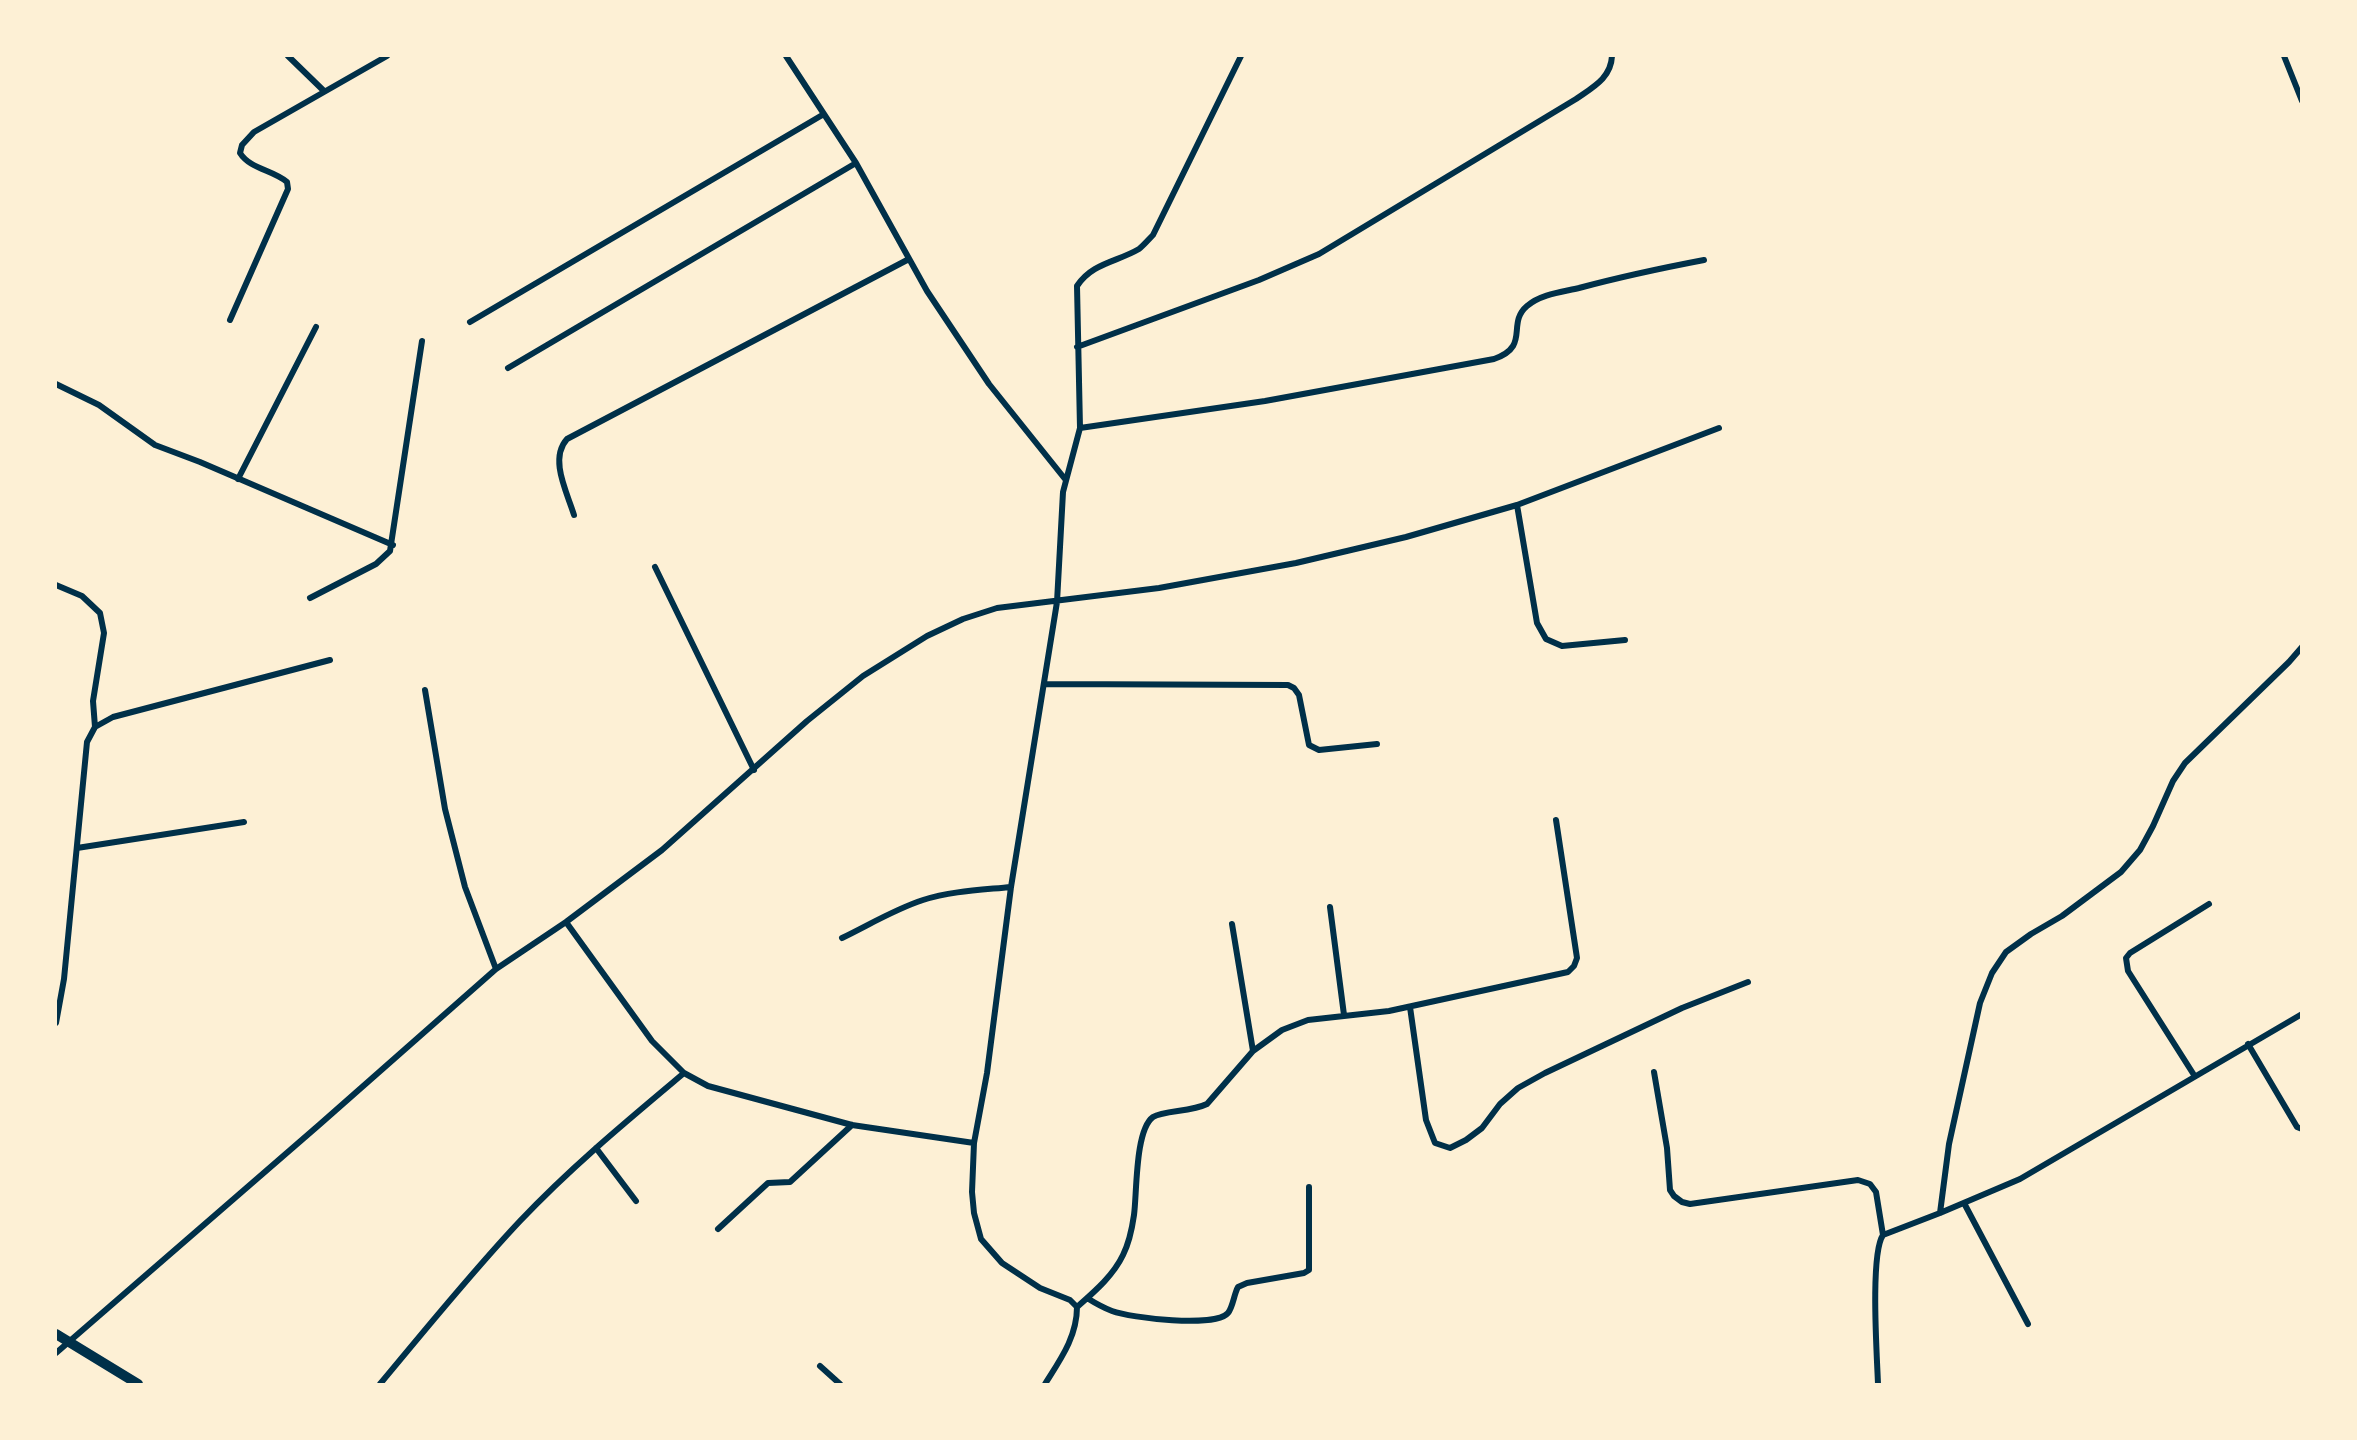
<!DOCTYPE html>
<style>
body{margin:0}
#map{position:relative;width:2357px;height:1440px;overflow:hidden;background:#fdf0d5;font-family:Karla,sans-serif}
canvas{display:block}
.frame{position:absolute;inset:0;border:57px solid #fdf0d5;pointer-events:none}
</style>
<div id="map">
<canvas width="2357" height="1440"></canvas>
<div class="frame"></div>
</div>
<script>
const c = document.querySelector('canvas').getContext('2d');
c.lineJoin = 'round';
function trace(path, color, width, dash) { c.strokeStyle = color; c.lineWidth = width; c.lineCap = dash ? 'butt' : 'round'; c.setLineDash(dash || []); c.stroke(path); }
trace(new Path2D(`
 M288,56l36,35
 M786,56l70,107 71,128 62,93 76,95
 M2284,56l18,45
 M230,320l58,-131 -1,-7c-14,-12 -37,-13 -47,-29l2,-8 12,-13 133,-76
 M470,322l354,-208
 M1077,347l182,-67 60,-26 257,-155c17,-12 35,-21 36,-43
 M508,368l348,-205
 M56,384l43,21 56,40 45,17 193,83
 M1080,428l185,-27 229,-42c37,-13 12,-35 33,-53 14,-12 35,-14 52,-18 41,-11 83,-20 125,-28
 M238,479l78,-152
 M1517,505l20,118 9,16 16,7 63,-6
 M574,515c-7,-23 -25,-56 -7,-76l342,-180
 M655,567l99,203
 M56,585l26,11 18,17 4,20 -11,68 2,26
 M310,598l66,-34 14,-13 32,-210
 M1045,684l243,1 6,3 5,7 10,50 10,5 58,-6
 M425,690l20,119 20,78 31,82
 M77,848l167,-26
 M1330,907l14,108
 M566,922l86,119 32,32 24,13 144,39 122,18
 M1232,924l21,127
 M842,938c27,-13 53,-29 81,-38 28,-9 58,-10 88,-13
 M1410,1007l16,113 9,23 15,5 16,-8 16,-12 18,-24 18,-16 27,-15 137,-65 66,-26
 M56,1023l8,-44 23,-237 8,-15 18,-10 217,-57
 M2248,1044l49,83 5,2
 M1654,1072l13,76 3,42 4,6 8,6 8,2 168,-24 12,4 6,8 7,43
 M2194,1075l-66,-104 -2,-13 4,-5 79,-49
 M596,1148l40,53
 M1964,1203l64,121
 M1940,1213l9,-69 31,-141 12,-30 14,-21 25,-18 31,-18 59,-44 19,-22 13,-24 20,-45 12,-18 104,-101 13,-15
 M718,1229l50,-46 22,-1 62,-57
 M1087,1298c8,5 17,10 25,13 19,7 103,17 116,2 5,-6 6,-19 10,-26l9,-4 57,-10 5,-3v-83
 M1077,1307c17,-15 36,-31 46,-52 6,-12 9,-26 11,-40 3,-22 1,-85 19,-98 11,-7 38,-5 54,-13l46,-53 29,-21 26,-10 81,-9 179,-39 6,-6 3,-8 -21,-138
 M56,1353l263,-228 177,-156 70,-47 96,-72 145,-129 56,-45 64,-40 36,-17 34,-11 162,-20 137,-25 110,-26 111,-32 202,-77
 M820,1366l20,18
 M380,1384c46,-55 91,-111 140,-163 51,-54 108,-101 164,-148
 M1045,1384c15,-24 32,-47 32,-77l-7,-7 -30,-12 -38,-25 -21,-24 -7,-26 -2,-21 2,-49 13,-70 24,-186 46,-285 6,-110 17,-64 -3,-142c15,-23 40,-24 62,-37 5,-4 10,-10 14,-14l88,-179
 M1878,1384c-1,-28 -8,-130 5,-149l57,-22 80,-34 282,-165`), '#003049', 6);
trace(new Path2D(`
 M56,1334l82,50`), '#003049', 10);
</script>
